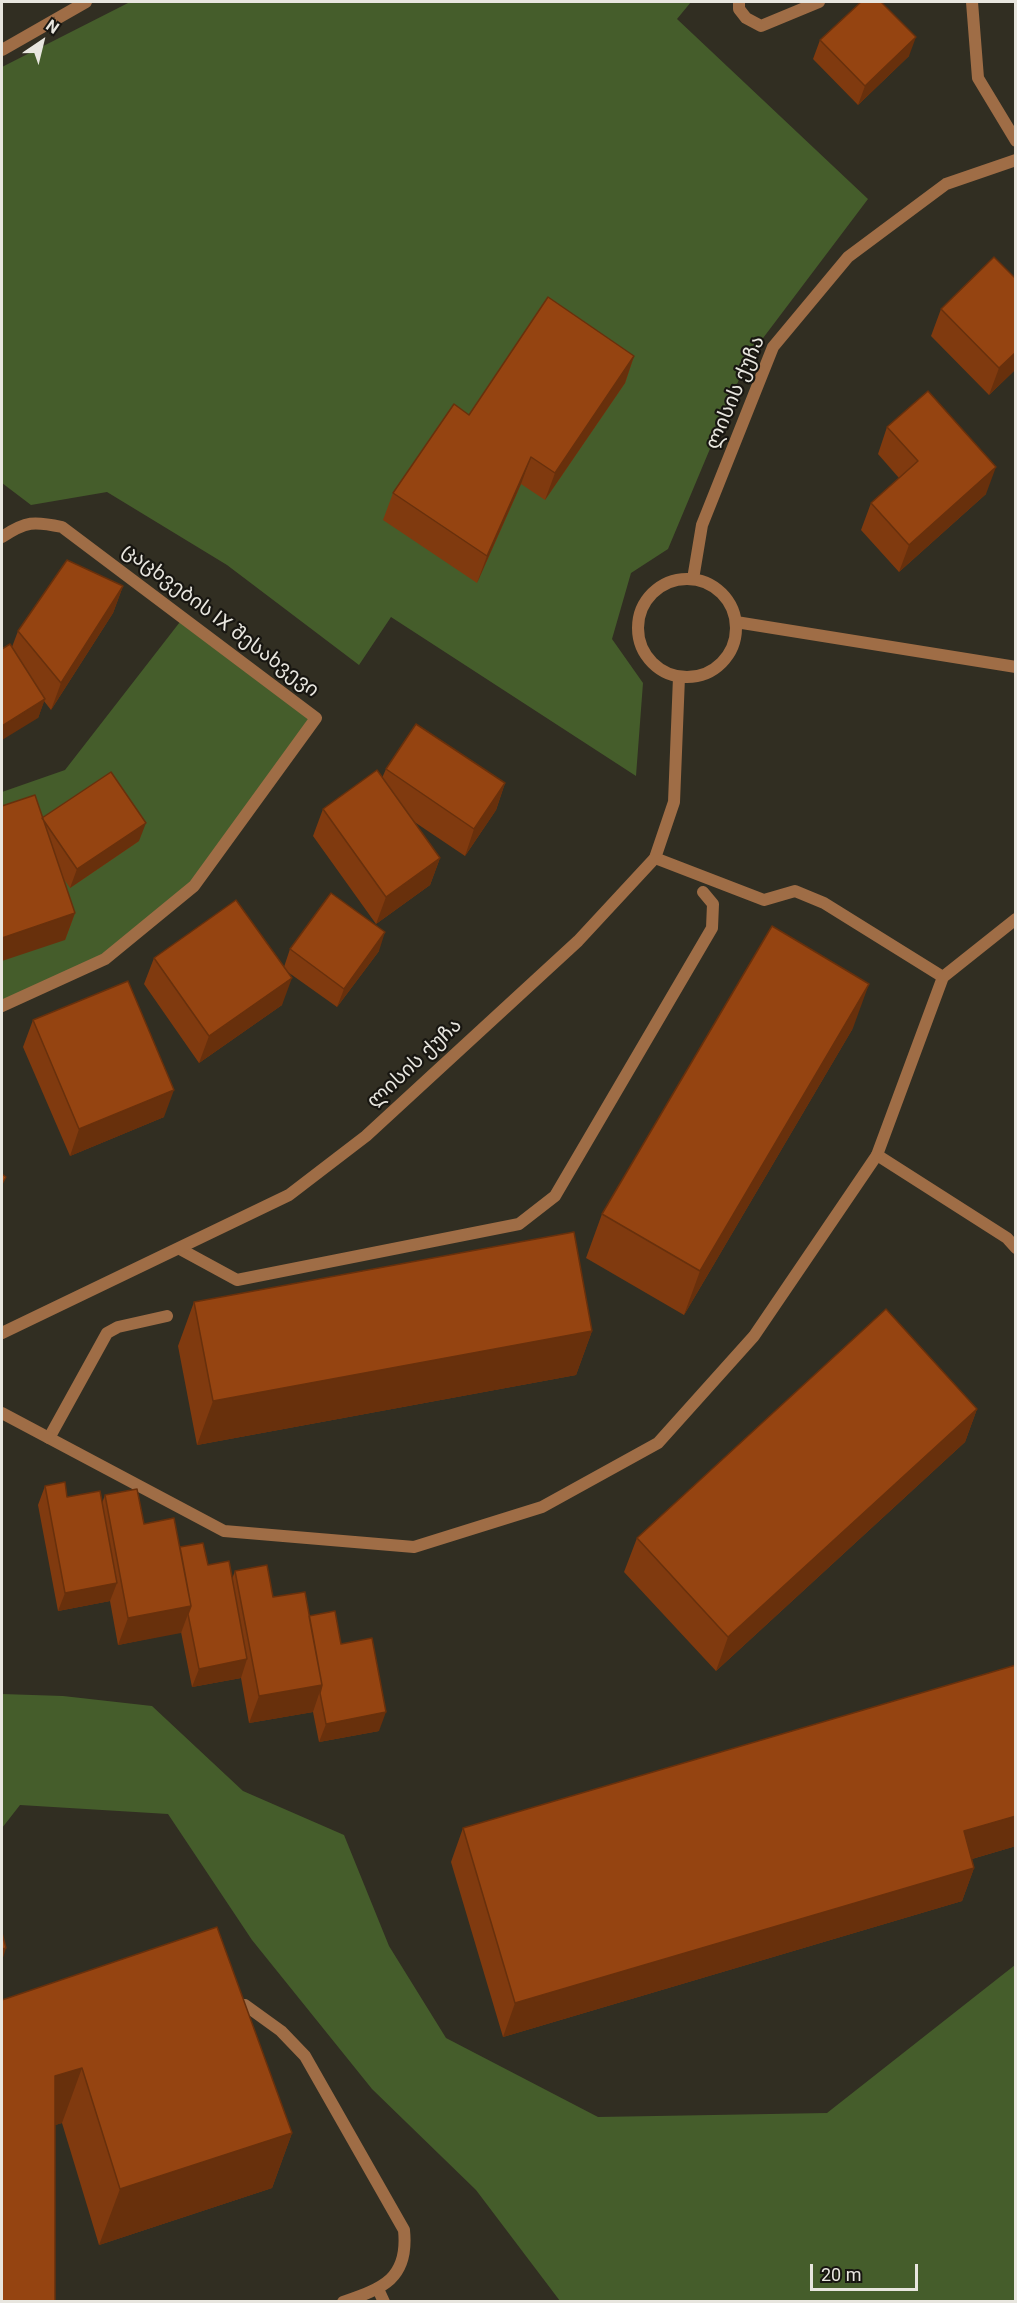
<!DOCTYPE html>
<meta charset="utf-8">
<style>
body{margin:0}
#map{position:relative;width:1017px;height:2303px;overflow:hidden;background:#312e22;font-family:Roboto,sans-serif}
canvas{display:block}
.frame{position:absolute;inset:0;border:3px solid #e8e6df;pointer-events:none}
.north{position:absolute;left:12px;top:12px;width:60px;height:60px;-webkit-text-stroke:4px #181611;paint-order:stroke;rotate:35deg;font-size:16px;font-weight:700;line-height:24px;text-align:center;color:#e8e6df}
.north::after{content:'';display:block;margin:auto;width:21px;height:27px;background:#e8e6df;clip-path:polygon(50% 0,100% 100%,50% 72%,0 100%)}
.scale{position:absolute;left:810px;top:2264px;width:108px;height:27px;box-sizing:border-box;border:3px solid #e8e6df;border-top:0;padding-left:8px;font-size:18px;line-height:21px;white-space:nowrap;color:#e8e6df;-webkit-text-stroke:4px #181611;paint-order:stroke}
</style>
<div id="map">
<canvas width="1017" height="2303"></canvas>
<div class="frame"></div>
<div class="north">N</div>
<div class="scale">20 m</div>
</div>
<script>
const c = document.querySelector('canvas').getContext('2d');
c.lineJoin = 'round';
function fillPath(path, color) { c.fillStyle = color; c.fill(path, 'evenodd'); }
function trace(path, color, width, dash) { c.strokeStyle = color; c.lineWidth = width; c.lineCap = dash ? 'butt' : 'round'; c.setLineDash(dash || []); c.stroke(path); }
function write(font, color, halo, rows, align = 'center') {
  c.font = font + ' Roboto,"Noto Sans Georgian",sans-serif'; c.lineWidth = 4.5; c.setLineDash([]); c.textBaseline = 'middle'; c.strokeStyle = halo; c.fillStyle = color; for (const [text, x, y, turn = 0] of rows) {
    c.save(); c.translate(x, y); c.rotate((+turn || 0) * Math.PI / 180); c.textAlign = isNaN(turn) ? turn : align; if (halo) c.strokeText(text, 0, 0); c.fillText(text, 0, 0); c.restore();
  }
}
fillPath(new Path2D(`
 M130,2h561l-14,17 191,180 -120,159 -80,191 -37,24 -19,66 31,44 -7,93 -245,-159 -32,48 -132,-100 -120,-73 -76,13 -29,-22v-416z
 M183,618l133,100 -122,168 -89,73 -103,47v-214l63,-22z
 M2,1694l61,2 89,10 91,85 101,44 45,111 57,92 152,79 229,-4 188,-148v336h-455l-84,-111 -104,-101 -120,-149 -84,-126 -148,-9 -18,23z`), '#455d2b');
trace(new Path2D(`
 M739,2v7l7,9 15,8 58,-24
 M972,2l6,76 38,63
 M655,858l109,42 31,-9 29,12 119,74
 M877,1155l130,83 9,10
 M180,1249l57,31 282,-56 36,-28 157,-268 1,-24 -10,-12
 M49,1438l58,-105 11,-6 49,-11
 M245,2005l36,26 24,25 99,174c5,49 -21,58 -61,72
 M378,2289l6,13`), '#9f6d46', 12);
trace(new Path2D(`
 M2,50l84,-48
 M2,537c24,-16 32,-16 60,-10l254,191 -122,168 -89,73 -103,47
 M638 628a49 49 0 1 1 98 0a49 49 0 1 1-98 0Z
 M693,579l9,-54 71,-178 75,-90 98,-73 70,-24
 M736,622l280,45
 M2,1333l287,-138 77,-59 212,-195 77,-83 19,-56 5,-125
 M2,1413l222,118 190,16 128,-40 116,-64 96,-107 123,-181 66,-178 73,-58`), '#9f6d46', 12);
fillPath(new Path2D(`
 M820,40l89,16 -51,49 -45,-46z
 M1016,279v90l-27,26 -58,-59 10,-27z
 M634,356l-9,27 -80,117 -24,-16 -44,99 -94,-63 10,-27 76,-78z
 M887,427l99,67 -87,78 -38,-42 10,-27 28,-25 -21,-24z
 M123,586l-10,27 -62,97 -7,-9 -6,17 -26,-71 6,-16z
 M386,769l119,14 -9,27 -31,46 -52,-35 27,37 -10,27 -54,39 -63,-88 10,-27 59,-31z
 M43,818l96,23 -69,47 -7,-10 12,35 -10,27z
 M290,949l89,2 -42,56 -52,-37 -3,35 -83,58 -55,-79 10,-26 130,9z
 M33,1020l131,97 -94,39 -47,-109z
 M853,1028l-169,287 -98,-57 16,-44z
 M194,1302l398,29 -16,44 -379,70 -19,-99z
 M977,1409l-12,33 -249,229 -92,-99 13,-34z
 M45,1486l22,11 35,6 3,-8 39,29 64,41 24,14 3,-8 38,26 36,19 32,28 38,87 -60,11 -6,-30 -64,11 -8,-45 -49,9 -11,-55 -63,13 -8,-44 -52,10 -20,-106z
 M463,1828l553,18 -44,13 2,9 -12,33 -459,136 -52,-175z
 M2,2000l290,133 -20,55 -173,57 -37,-122 -7,2z`), '#803a0f');
fillPath(new Path2D(`
 M916,37l-7,19 -51,49 7,-19z
 M1016,352v17l-27,26 10,-27z
 M634,356l-9,27 -80,117 10,-27z
 M531,457l-10,27 -44,99 10,-27z
 M996,467l-10,27 -87,78 10,-27z
 M123,586l-10,27 -62,97 10,-27z
 M45,699l-7,19 -36,22v-14z
 M505,783l-9,27 -31,46 9,-27z
 M146,823l-7,18 -69,47 7,-19z
 M440,858l-10,27 -54,39 10,-27z
 M75,913l-10,27 -63,21v-23z
 M385,932l-6,19 -42,56 7,-18z
 M292,978l-10,27 -83,58 10,-27z
 M869,984l-16,44 -169,287 16,-44z
 M174,1090l-10,27 -94,39 9,-27z
 M592,1331l-16,44 -379,70 16,-44z
 M977,1409l-12,33 -249,229 12,-34z
 M117,1583l-7,18 -52,10 7,-18z
 M191,1606l-10,27 -63,12 10,-27z
 M247,1659l-6,19 -49,9 7,-18z
 M322,1685l-9,27 -64,11 10,-27z
 M386,1712l-7,19 -60,11 7,-18z
 M1016,1816v30l-65,19 13,-34z
 M974,1868l-12,33 -459,136 12,-34z
 M6,1948l-4,13v-12z
 M82,2068l-20,55 -27,8 20,-55z
 M292,2133l-20,55 -173,57 21,-56z`), '#68300c');
const building = new Path2D(`
 M861,2h20l35,35 -51,49 -45,-46z
 M994,257l22,22v73l-17,16 -58,-59z
 M548,297l86,59 -79,117 -24,-16 -44,99 -94,-63 61,-89 15,11z
 M928,391l68,76 -87,78 -38,-42 47,-42 -31,-34z
 M67,560l56,26 -62,97 -43,-52z
 M10,644l35,55 -43,27v-77z
 M416,724l89,59 -31,46 -88,-60z
 M377,770l63,88 -54,39 -63,-88z
 M111,772l35,51 -69,46 -35,-51z
 M35,795l40,118 -73,25v-132z
 M331,893l54,39 -41,57 -54,-40z
 M236,900l56,78 -83,58 -55,-78z
 M772,926l97,58 -169,287 -98,-57z
 M128,981l46,109 -95,39 -46,-109z
 M2,1174l4,3 -4,7z
 M574,1232l18,99 -379,70 -19,-99z
 M886,1309l91,100 -249,228 -91,-99z
 M65,1482l2,15 33,-6 17,92 -52,10 -20,-107z
 M137,1489l7,35 30,-6 17,88 -63,12 -23,-123z
 M203,1543l5,22 21,-4 18,98 -48,10 -11,-55 3,-8 -11,-59z
 M267,1565l6,32 32,-5 17,93 -63,11 -24,-125z
 M335,1611l6,33 31,-6 14,74 -60,12 -6,-31 2,-8 -13,-69z
 M1016,1665v151l-52,15 10,37 -459,135 -52,-175z
 M217,1927l75,206 -172,56 -38,-121 -27,8v225h-53v-301z
 M2,1933l4,15 -4,1z`);
fillPath(building, '#954411');
trace(building, '#68300c', 1.5);
write('20px', '#e8e6df', '#181611', [
 ["ლისის ქუჩა",736,393,-67],
 ["ცაცხვების IX შესახვევი",220,621,37],
 ["ლისის ქუჩა",415,1064,-43]
]);
</script>
